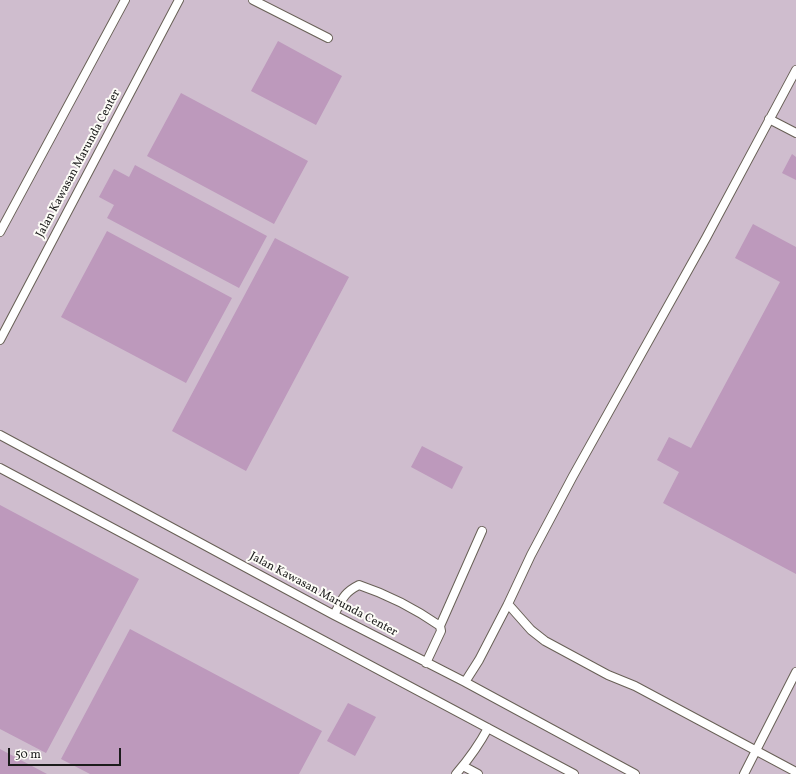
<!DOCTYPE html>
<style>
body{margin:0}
#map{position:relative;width:796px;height:774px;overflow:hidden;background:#f4dec2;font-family:Vollkorn,serif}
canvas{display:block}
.scale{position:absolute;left:8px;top:748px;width:113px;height:18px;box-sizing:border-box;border:2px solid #1c1c1c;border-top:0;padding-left:5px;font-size:12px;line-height:14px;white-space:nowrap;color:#1c1c1c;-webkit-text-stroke:3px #fdfcf7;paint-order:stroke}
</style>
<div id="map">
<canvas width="796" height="774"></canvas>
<div class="scale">50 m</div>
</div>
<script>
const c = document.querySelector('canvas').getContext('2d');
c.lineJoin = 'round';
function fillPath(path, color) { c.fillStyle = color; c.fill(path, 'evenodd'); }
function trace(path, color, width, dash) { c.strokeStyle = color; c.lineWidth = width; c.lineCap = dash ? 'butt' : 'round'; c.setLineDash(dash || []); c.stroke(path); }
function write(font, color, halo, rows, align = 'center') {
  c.font = font + ' Vollkorn,serif'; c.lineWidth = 4; c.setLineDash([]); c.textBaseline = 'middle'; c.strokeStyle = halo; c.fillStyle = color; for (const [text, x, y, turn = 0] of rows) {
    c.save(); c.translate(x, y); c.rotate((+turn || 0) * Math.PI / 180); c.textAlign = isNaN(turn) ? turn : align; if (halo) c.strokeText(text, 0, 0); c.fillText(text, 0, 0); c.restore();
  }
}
fillPath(new Path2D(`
 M0,0h796v774h-796z`), '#cfbdce');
fillPath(new Path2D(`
 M278,41l64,35 -26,49 -65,-34z
 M181,93l127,68 -34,63 -127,-68z
 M792,154l4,3v23l-14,-7z
 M135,165l132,71 -28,52 -132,-70 7,-13 -15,-8 15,-28 15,8z
 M753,224l43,23v327l-133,-71 16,-31 -22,-12 12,-23 22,11 89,-166 -45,-24z
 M107,231l125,67 -46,85 -125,-66z
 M275,238l74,39 -103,194 -74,-40z
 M422,446l41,21 -11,22 -41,-22z
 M0,505l139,74 -93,174 -46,-24z
 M130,629l192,102 -23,43h-209l-29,-15z
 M348,703l28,14 -21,39 -28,-15z
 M0,749l47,25h-47z`), '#bd99bc');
const service = new Path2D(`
 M253,0l75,38
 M769,119l27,14
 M0,232l125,-232
 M0,340l179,-340
 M0,435l334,180 131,67 170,92
 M0,468l574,306
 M508,604l23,26 14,11 63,34 27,11 161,86
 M334,615c8,-15 9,-22 25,-30 30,10 55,23 81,41l1,5 -15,32
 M440,626l42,-95
 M465,682l14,-22 29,-56 23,-49 42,-79 133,-238 90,-168
 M463,766l15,8
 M456,774c12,-14 23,-29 32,-46
 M744,774l52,-102`);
trace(service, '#686056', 10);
trace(service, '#fff', 8);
write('12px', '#1c1c1c', '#fdfcf7', [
 ["Jalan Kawasan Marunda Center",79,164,-62],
 ["Jalan Kawasan Marunda Center",323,595,28]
]);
</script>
